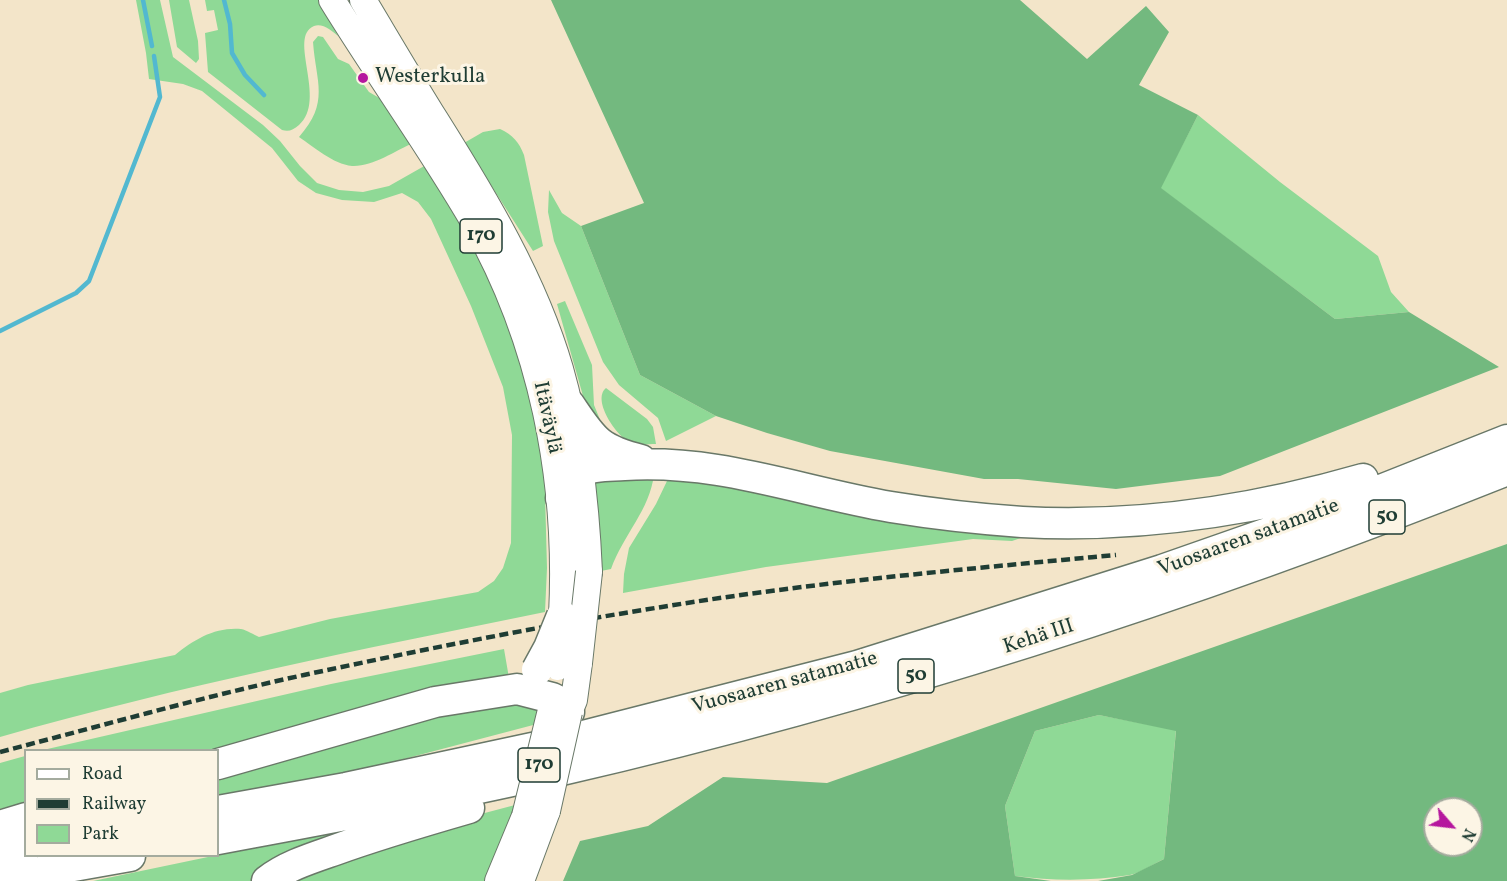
<!DOCTYPE html>
<meta charset="utf-8">
<style>
body{margin:0}
#map{position:relative;width:1507px;height:881px;overflow:hidden;background:#f3e5c9;font-family:Vollkorn,serif}
canvas{display:block}
.legend{position:absolute;left:24px;top:749px;width:195px;height:108px;box-sizing:border-box;background:#fcf5e5;border:2px solid #a4ab9e;margin:0;padding:8px 10px;list-style:none;font-size:18px;color:#1f3d34}
.legend li{display:flex;align-items:center;gap:12px;height:30px}
.legend b{width:30px;border:2px solid #a4ab9e}
.north{position:absolute;left:1423px;top:797px;width:60px;height:60px;box-sizing:border-box;background:#fcf5e5;border:2px solid #a4ab9e;border-radius:50%;rotate:118deg;font-size:16px;font-weight:700;line-height:24px;text-align:center;color:#1f3d34}
.north::after{content:'';display:block;margin:auto;width:21px;height:27px;background:#b5179e;clip-path:polygon(50% 0,100% 100%,50% 72%,0 100%)}
</style>
<div id="map">
<canvas width="1507" height="881"></canvas>
<ul class="legend">
<li><b style="height:8px;background:#fff"></b>Road</li>
<li><b style="height:8px;background:#1f3d34"></b>Railway</li>
<li><b style="height:16px;background:#8fd996"></b>Park</li>
</ul>
<div class="north">N</div>
</div>
<script>
const c = document.querySelector('canvas').getContext('2d');
c.lineJoin = 'round';
function fillPath(path, color) { c.fillStyle = color; c.fill(path, 'evenodd'); }
function trace(path, color, width, dash) { c.strokeStyle = color; c.lineWidth = width; c.lineCap = dash ? 'butt' : 'round'; c.setLineDash(dash || []); c.stroke(path); }
function write(font, color, halo, rows, align = 'center') {
  c.font = font + ' Vollkorn,serif'; c.lineWidth = 6; c.setLineDash([]); c.textBaseline = 'middle'; c.strokeStyle = halo; c.fillStyle = color; for (const [text, x, y, turn = 0] of rows) {
    c.save(); c.translate(x, y); c.rotate((+turn || 0) * Math.PI / 180); c.textAlign = isNaN(turn) ? turn : align; if (halo) c.strokeText(text, 0, 0); c.fillText(text, 0, 0); c.restore();
  }
}
fillPath(new Path2D(`
 M136,0h24l13,57 90,68 17,16 20,25 17,17 22,7 24,2 26,-6 37,-21 34,56 25,47 37,94 22,94 3,112 -2,44c-183,37 -366,74 -545,125v-44l28,-8 147,-30c20,-16 40,-28 66,-26 6,1 13,6 18,8l71,-18 148,-27 16,-11 9,-13 8,-25 1,-108 -9,-48 -32,-81 -40,-87 -13,-17 -16,-9 -28,9 -32,-2 -26,-7 -18,-12 -26,-33 -70,-57 -19,-7 -34,-5 -3,-26z
 M169,0h20l9,41 1,18 -3,4 -19,-16z
 M205,0h113l20,36c-6,-5 -15,-13 -24,-10 -27,11 14,74 -15,99 -6,5 -10,7 -17,5l-74,-58 -3,-39 13,-3 -4,-20 -7,1z
 M318,36l5,1 15,22 11,5 20,28 12,7 32,44c-18,8 -41,24 -61,23 -19,-2 -38,-19 -53,-29 31,-35 17,-54 14,-95z
 M1198,115l82,67 98,74 13,36 18,20 -74,7 -175,-131z
 M500,129c13,6 19,13 24,26l19,91 -10,5 -69,-108 19,-11z
 M549,190l13,23 19,13 59,149 76,41 -50,25 -8,-23 -39,-33 -16,-23 -49,-121 -6,-29z
 M565,301l27,64 2,40 9,22 -16,-17 -30,-106z
 M606,388l41,31 6,8 3,17c-7,0 -17,2 -24,-1 -14,-4 -41,-43 -26,-55z
 M654,474c-4,36 -31,61 -43,95l-15,3 -3,-96z
 M678,475l366,55 -32,11 -39,-2 -207,28 -143,26 1,-19 5,-26 27,-44 11,-23z
 M504,649l5,29 -291,72h-175l288,-66z
 M543,702l-6,22 -232,61 -87,15v-27l111,-32 162,-38z
 M1099,715l77,15 -12,129c-11,5 -22,13 -34,16 -37,6 -77,6 -115,1l-10,-70 30,-75z
 M25,756v47l-25,6v-46z
 M515,805l-10,33 -20,43h-203l146,-53z
 M390,819l-137,62h-160z`), '#8fd996');
fillPath(new Path2D(`
 M551,0h469l67,59 59,-53 23,26 -30,53 59,30 -37,73 174,131 74,-7 90,55 -279,109 -104,13 -98,-10h-34l-154,-28 -63,-18 -51,-17 -76,-41 -59,-149 63,-23z
 M1507,544v337h-409l34,-6 32,-16 12,-128 -77,-16 -64,16 -30,75 10,70 36,5h-488l17,-40 68,-15 75,-49 104,6zM1435,809h36v36h-36z`), '#73b97f');
trace(new Path2D(`
 M143,0l9,46
 M224,0l6,24 2,29 13,22 19,20
 M0,331l76,-38 13,-12 71,-184 -6,-41`), '#52b8d0', 4.5);
const primary = new Path2D(`
 M332,0c46,75 98,146 142,222 68,120 95,257 88,394
 M363,0c24,40 48,81 73,121 49,78 98,159 124,248 19,66 26,135 29,203
 M569,712l5,-12 5,-37
 M498,881l27,-65
 M521,881l26,-70`);
const highway = new Path2D(`
 M569,404c24,35 28,45 72,56
 M561,498c4,-9 9,-20 18,-26 12,-7 31,-6 45,-7 96,-6 174,26 267,42 43,7 88,12 131,15 115,6 230,-11 341,-43
 M218,764l217,-62 82,-13 35,9 12,6 5,8
 M218,811l128,-23 210,-45 301,-77 305,-96 143,-50 202,-80
 M0,826l26,-8
 M218,839c115,-21 230,-43 344,-69 322,-75 638,-177 945,-300
 M0,852l26,-5
 M0,879l130,-23
 M267,881c19,-15 45,-23 68,-31 44,-16 89,-29 134,-42`);
trace(primary, '#697868', 28);
trace(highway, '#697868', 33);
trace(primary, '#fff', 26);
trace(highway, '#fff', 30);
trace(new Path2D(`
 M0,752c101,-26 202,-55 304,-77 121,-26 242,-50 364,-69 148,-24 298,-37 448,-51`), '#1f3d34', 4.5, [9, 4.5]);
const primaryBridge = new Path2D(`
 M579,663l10,-91
 M558,667l3,-39
 M547,811l22,-99
 M525,816l25,-102`);
const highwayBridge = new Path2D(`
 M537,670l12,-22 13,-32`);
trace(primaryBridge, '#697868', 28, []);
trace(highwayBridge, '#697868', 33, []);
trace(primaryBridge, '#fff', 26);
trace(highwayBridge, '#fff', 30);
for (const [x, y, r, color] of [
 [363,78,6,"#b5179e"]
]) { const dot = new Path2D(); dot.arc(x, y, r, 0, 2 * Math.PI); c.fillStyle = color; c.fill(dot); trace(dot, '#fcf5e5', 2); }
for (const [x, y, w] of [
 [481,236,42],
 [1387,517,36],
 [916,676,36],
 [539,765,42]
]) { const box = new Path2D(); box.roundRect(x - w / 2, y - 17, w, 34, 4.5); c.fillStyle = '#fcf5e5'; c.fill(box); trace(box, '#1f3d34', 1.5); }
write('bold 20px', '#1f3d34', null, [
 ["170",481,236],
 ["50",1387,517],
 ["50",916,676],
 ["170",539,765]
]);
write('21px', '#1f3d34', '#fcf5e5', [
 ["Westerkulla",375,78]
], 'left');
write('21px', '#1f3d34', '#fcf5e5', [
 ["Itäväylä",546,418,78],
 ["Vuosaaren satamatie",1249,539,-20],
 ["Kehä III",1039,638,-18],
 ["Vuosaaren satamatie",785,684,-15]
]);
</script>
